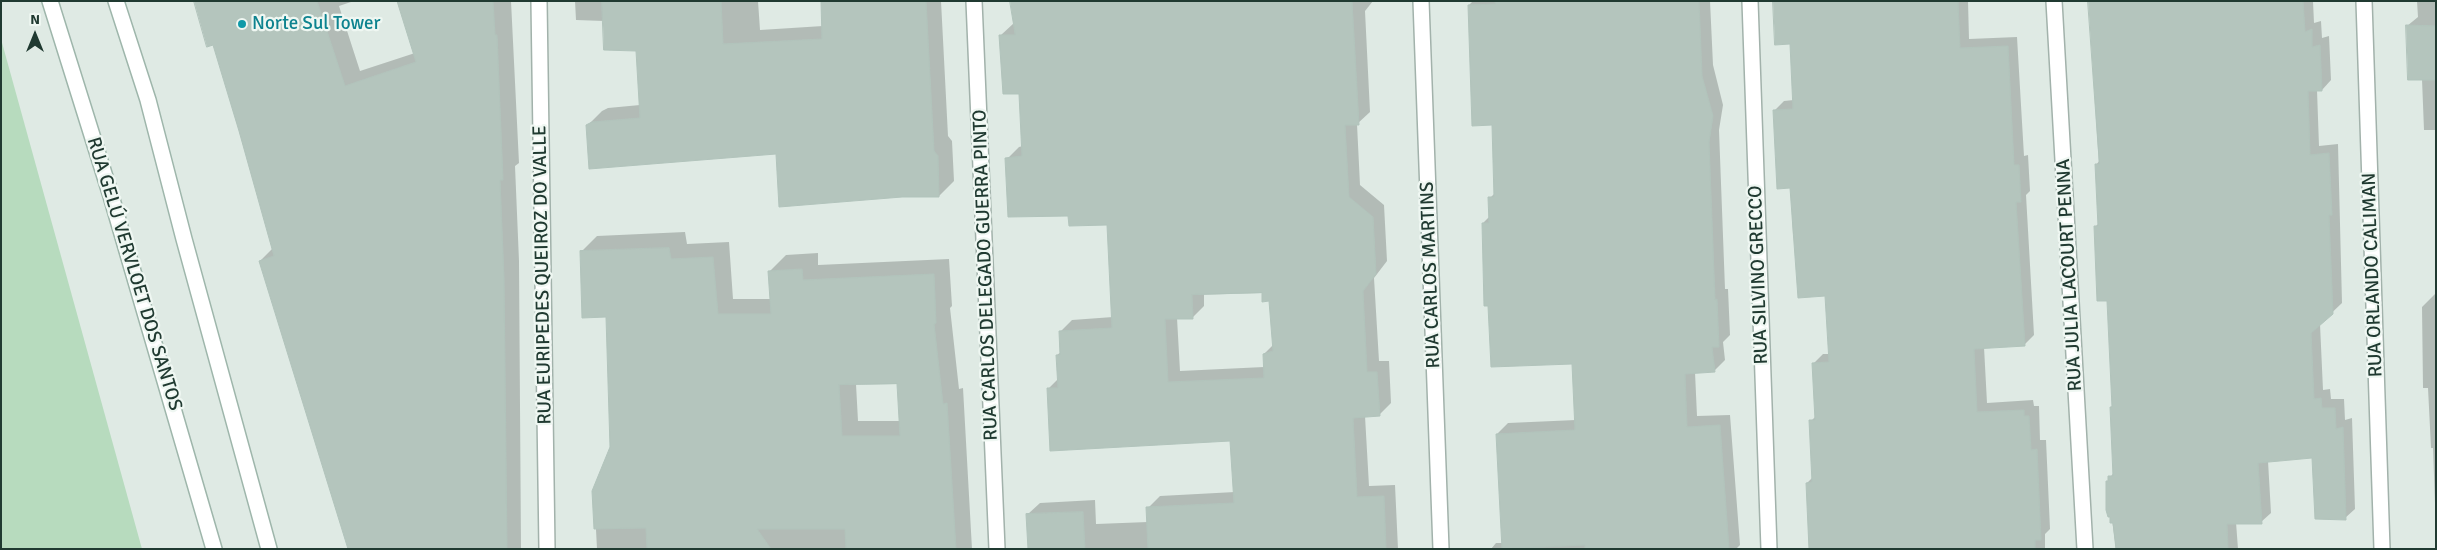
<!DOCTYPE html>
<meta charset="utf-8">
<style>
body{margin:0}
#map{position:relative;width:2437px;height:550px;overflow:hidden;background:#dfeae4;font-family:Signika,sans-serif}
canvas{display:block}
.frame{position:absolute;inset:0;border:2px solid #203a31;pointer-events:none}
.north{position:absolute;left:10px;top:10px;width:50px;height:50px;-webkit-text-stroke:4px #eff7f2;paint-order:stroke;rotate:0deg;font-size:14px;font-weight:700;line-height:20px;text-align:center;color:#203a31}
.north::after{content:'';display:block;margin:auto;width:18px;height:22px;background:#203a31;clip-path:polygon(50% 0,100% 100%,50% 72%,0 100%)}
</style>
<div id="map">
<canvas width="2437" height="550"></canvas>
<div class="frame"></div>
<div class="north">N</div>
</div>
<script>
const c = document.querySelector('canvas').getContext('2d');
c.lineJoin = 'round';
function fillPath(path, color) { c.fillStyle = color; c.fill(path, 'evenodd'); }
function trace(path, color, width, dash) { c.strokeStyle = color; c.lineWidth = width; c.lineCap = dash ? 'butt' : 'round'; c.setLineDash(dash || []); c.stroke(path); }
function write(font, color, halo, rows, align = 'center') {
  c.font = font + ' Signika,sans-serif'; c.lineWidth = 4.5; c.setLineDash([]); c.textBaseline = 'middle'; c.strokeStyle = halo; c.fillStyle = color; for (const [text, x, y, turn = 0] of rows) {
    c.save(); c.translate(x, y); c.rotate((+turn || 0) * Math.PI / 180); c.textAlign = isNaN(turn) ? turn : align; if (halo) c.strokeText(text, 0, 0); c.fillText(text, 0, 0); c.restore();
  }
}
fillPath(new Path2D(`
 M1,39l141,510h-141z`), '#b7dbbe');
fillPath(new Path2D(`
 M195,1h159l-15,5 21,65 55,-18 -16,-52h112l8,162 -4,3 4,95 2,288h-171l-90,-288 13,-13 -59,-204z
 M575,1h183l2,29 63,-4 -1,-25h119l7,135 4,5 2,40 -15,15 -162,-44 -190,-26 15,-15 6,-3 32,-3 -3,-56 -33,-28 -28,-1z
 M1011,1h362l-8,10 5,101 -13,12 3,61 24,20 3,56 -13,17 5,83h10l2,42 -12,12 -14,1 4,70 26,-1 3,64h-369l-1,-35 12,-11 55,-3 1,24 52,-2v-14l12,-12 75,-4 -3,-52 -184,-51 11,-11 -2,-23 4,-3 -1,-20 12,-12 41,-3 -5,-94 -38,-9 -63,-55 12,-12 4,-1 -3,-53 -19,-58 13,-12zM1263,292l7,8 4,44 -10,10v13l-84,4 -3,-53h15l12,-12v-12z
 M1473,1h237l3,64 10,40 -4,25 6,159h3l2,46 -7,7 2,18 -11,11 -19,1 2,44 33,-1 10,130 -4,4h-245l5,-6h7l-6,-109 11,-11 68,-3 -3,-58 -90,-139 7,-7v-18l6,-6 -3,-68 -24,-119z
 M1774,1h194l1,38 48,-2 7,119 4,-1 2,36 -4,4 8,140 -10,10 -40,2 3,56 46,-3 1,6h5l1,34h6l4,89 -5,5v15h-236l-2,-66 6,-6 -2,-56 5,-5 -3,-52 10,-10h7l-4,-59 -30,-61h-3l-2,-47 -16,-77 9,-9 10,-1 -3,-57z
 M2090,1h223l1,22 7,-2 1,17 7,-2 2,44 -9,10h-5l2,56 19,-2 4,159 -22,21 3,66 7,-1 1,10h13l1,21 7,-2 3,91 -10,9 -31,-62 -46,5 3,52 -10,9h-25l2,27h-122l-9,-67 7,-10 -3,-65 2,-2 -5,-106 -13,-72 4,-4 -3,-58 4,-5z
 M2417,1h19v129h-12l-2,-51 -15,-53 11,-9z
 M685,232l2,12 42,-2 4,57h38l-1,-28 16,-16 32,-2v12l131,-6 3,47 -2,2 9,81 4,-1 9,161h-375l-3,-58 18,-44 -5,-131 -26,-64 16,-16zM898,383l3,38h-43l-2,-37z
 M2435,294h1v237l-3,-83h-2l-3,-60h-5l-1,-81z`), '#0003');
const building = new Path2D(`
 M194,1h123l28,85 71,-24 -19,-61h96l2,34h2l6,145h-3l4,98 3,271h-159l-89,-288 15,-5 -35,-125 -26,-86 -6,2z
 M602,1h119l2,43 99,-5 -1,-38h105l8,150 4,5 1,41h-37l-123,10 -3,-53 -187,15 -3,-44 6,-3 48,-4 -4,-67 -32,-1z
 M1010,1h342l7,124h-14l4,72 24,20 3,57 -13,17 4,81h10l3,44 -27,2 4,79 27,-1 2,53h-238l-2,-42 88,-4 -4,-62 -180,10 -3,-63h11l-2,-33h4l-1,-24 53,-3 -5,-103 -38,1 -1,-10 -60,1 -3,-59 17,-2 -3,-62h-16l-4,-59h16zM1262,293v9l7,-1 4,50 -10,3 1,24 -96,4 -3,-63h28l-1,-24z
 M1495,1h204l3,75 11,40 -4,26 6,158 2,-1 2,48h-7l3,25 -30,2 2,53 33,-2 9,124h-144v-4l-83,4 -6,-115 79,-4 -3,-66 -81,3 -3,-61h-4l-2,-83h7l-1,-26h6l-2,-72 -20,1 -4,-121 27,-1z
 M1773,1h185l2,47 48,-2 6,119h5l2,37h-5l9,144 -51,3 3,63 47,-2v6h5l2,34 6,-1 4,91h-6v9h-226l-3,-66 6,-1 -3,-62h6l-3,-57 17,-1 -4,-66 -27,2 -8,-110 -13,1 -4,-79 20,-1 -3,-65 -15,1z
 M2088,1h215l2,31 7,-3v18l8,-2 2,46h-14l2,64 19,-2 3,62h-3l4,99 -22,19 3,66 7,-1 1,10h13l1,21 7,-2 3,93 -31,-1 -3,-61 -54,5 4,61h-35l1,25h-112l-3,-26h-3v-6h-2l-2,-7v-29h2v-5h5l-3,-69h2l-5,-106h-10l-3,-75h4l-3,-62h4z
 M2406,25l30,1v54h-28z
 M669,248l2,11 42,-2 5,57h53l-3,-43 34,-2 1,11 131,-6 2,49 -2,1 9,80 4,-1 9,146h-110l-1,-20h-88l14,20h-124l-1,-21 -52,1 -2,-38 18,-44 -4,-130 -24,1 -2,-67zM897,384l3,52h-58l-3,-51z
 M1083,512l2,37h-57l-2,-35z`);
fillPath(building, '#b4c5bd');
trace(building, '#b1c3bb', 1);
const street = new Path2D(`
 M539,1l8,548
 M974,1l23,548
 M1421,1l20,548
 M1750,1l19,548
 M2054,1l31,548
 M2364,1l18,548`);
const secondary = new Path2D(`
 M50,1l61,195 103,353
 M116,1l32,99 36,139 85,310`);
trace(street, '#a2b2ab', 18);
trace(secondary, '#9eb6ab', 18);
trace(street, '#fff', 15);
trace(secondary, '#fff', 15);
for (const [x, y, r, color] of [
 [242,24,5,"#0f9aa8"]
]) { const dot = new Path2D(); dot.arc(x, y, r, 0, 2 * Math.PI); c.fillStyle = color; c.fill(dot); trace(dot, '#eff7f2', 2); }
write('19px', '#0d838f', '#eff7f2', [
 ["Norte Sul Tower",252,24]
], 'left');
write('19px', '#203a31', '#eff7f2', [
 ["RUA GELÚ VERVLOET DOS SANTOS",134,274,73],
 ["RUA EURIPEDES QUEIROZ DO VALLE",543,275,-91],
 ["RUA CARLOS DELEGADO GUERRA PINTO",986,275,-92],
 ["RUA CARLOS MARTINS",1431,275,-92],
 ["RUA SILVINO GRECCO",1759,275,-92],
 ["RUA JULIA LACOURT PENNA",2070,275,-93],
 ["RUA ORLANDO CALIMAN",2373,275,-92]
]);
</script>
